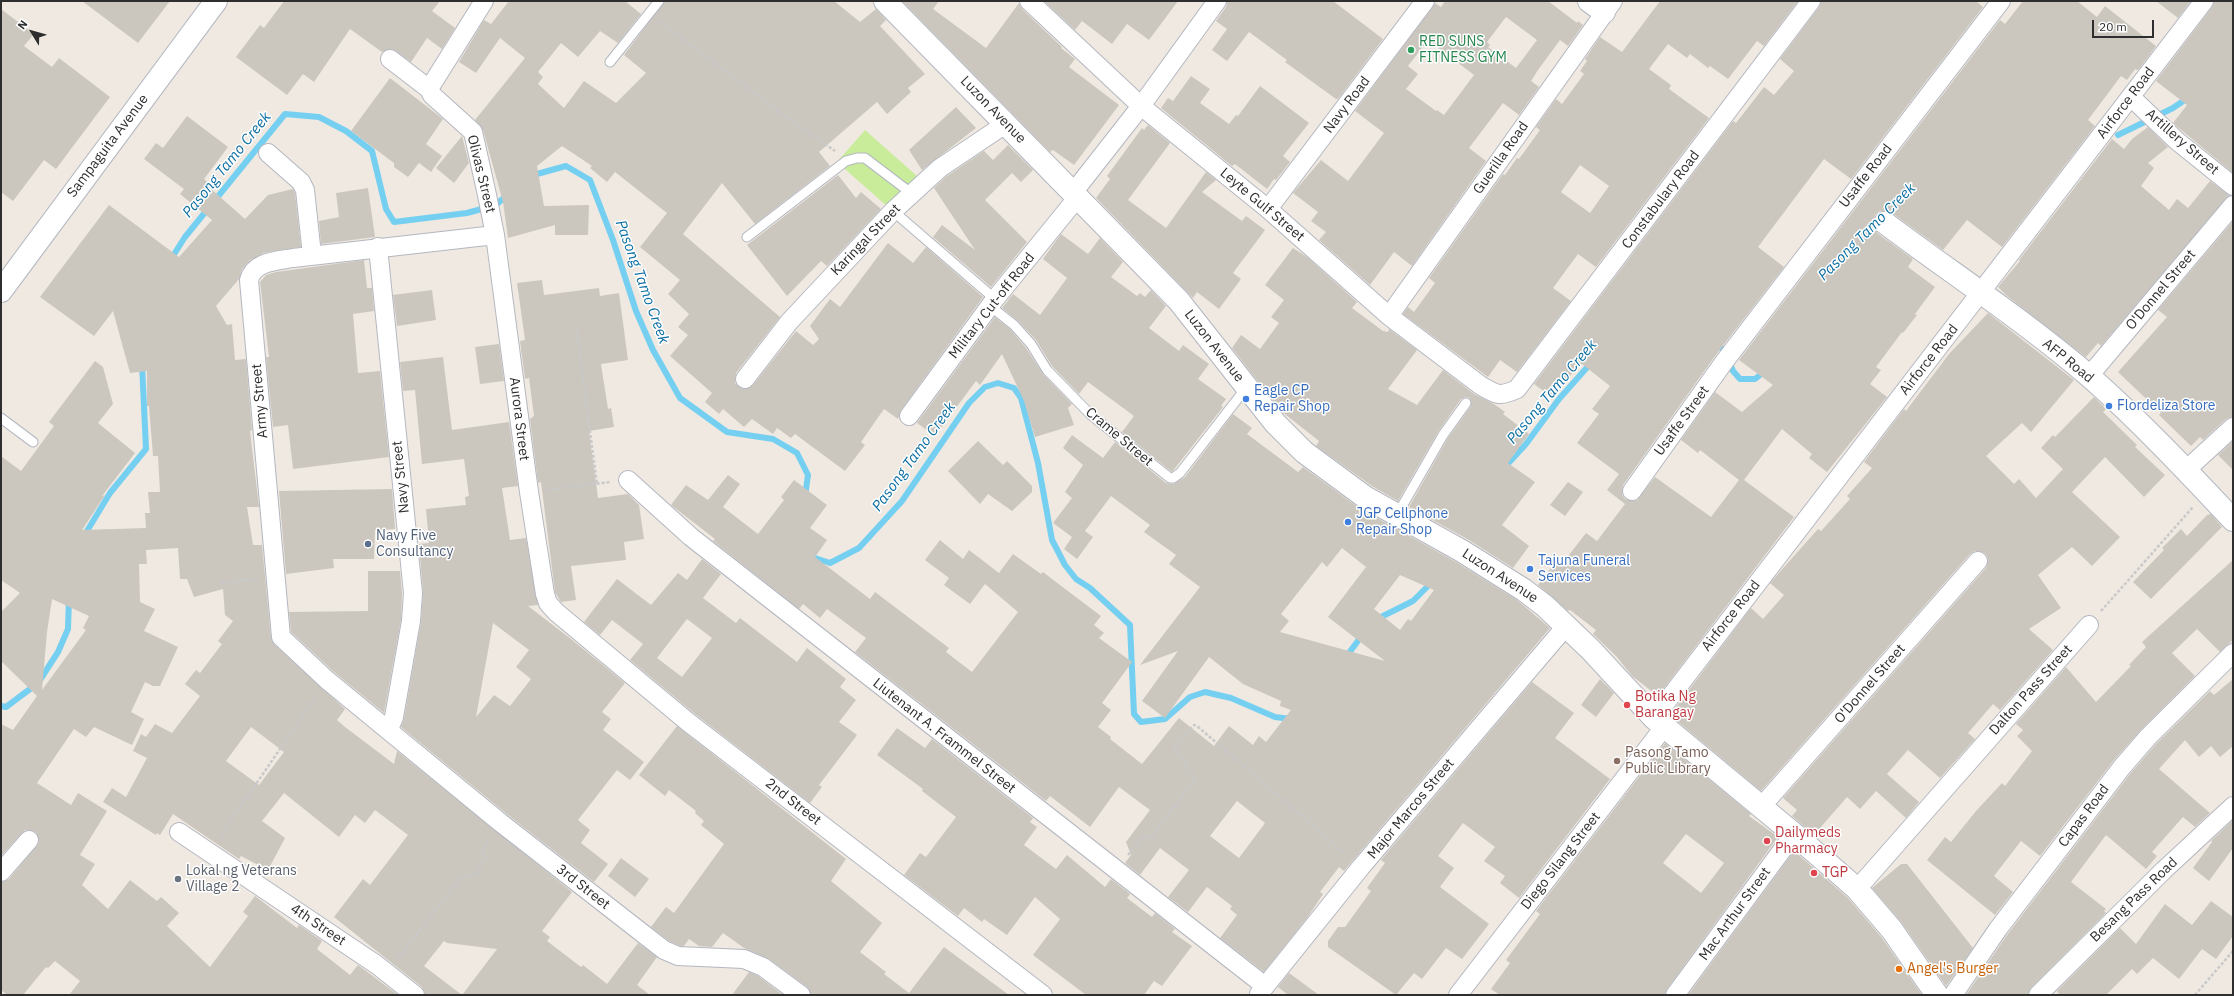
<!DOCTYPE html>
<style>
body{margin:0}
#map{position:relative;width:2234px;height:996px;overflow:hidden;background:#efe9e1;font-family:"IBM Plex Sans",sans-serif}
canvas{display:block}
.frame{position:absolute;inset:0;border:2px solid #2e2e2e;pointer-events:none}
.north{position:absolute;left:12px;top:12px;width:40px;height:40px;-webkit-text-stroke:3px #fff;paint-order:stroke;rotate:307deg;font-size:11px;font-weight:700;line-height:16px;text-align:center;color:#2e2e2e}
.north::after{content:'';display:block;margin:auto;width:14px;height:18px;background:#2e2e2e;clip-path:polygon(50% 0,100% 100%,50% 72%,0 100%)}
.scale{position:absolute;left:2092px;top:20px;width:62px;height:18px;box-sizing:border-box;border:2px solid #2e2e2e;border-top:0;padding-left:5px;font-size:12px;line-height:14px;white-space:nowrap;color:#2e2e2e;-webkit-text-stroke:3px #fff;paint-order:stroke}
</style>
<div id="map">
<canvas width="2234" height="996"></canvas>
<div class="frame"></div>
<div class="north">N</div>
<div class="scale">20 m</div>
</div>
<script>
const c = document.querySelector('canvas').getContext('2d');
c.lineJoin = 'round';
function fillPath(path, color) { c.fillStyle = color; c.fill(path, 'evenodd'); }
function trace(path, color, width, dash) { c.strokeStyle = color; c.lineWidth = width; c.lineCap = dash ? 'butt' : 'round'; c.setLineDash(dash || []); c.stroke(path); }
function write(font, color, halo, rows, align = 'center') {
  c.font = font + ' "IBM Plex Sans",sans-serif'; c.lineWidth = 3; c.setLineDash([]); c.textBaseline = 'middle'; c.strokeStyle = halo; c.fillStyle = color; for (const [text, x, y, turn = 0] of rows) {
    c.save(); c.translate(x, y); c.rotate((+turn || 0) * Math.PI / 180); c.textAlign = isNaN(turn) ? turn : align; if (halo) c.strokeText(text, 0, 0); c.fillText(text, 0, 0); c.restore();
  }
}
fillPath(new Path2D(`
 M865,130l52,46 -28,32 -52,-46z`), '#c9ec9a');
trace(new Path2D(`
 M2118,135l55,-27 16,-11
 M532,177l5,-3 29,-8 24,14 23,60 23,71 17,39 27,48 47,34 46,7 24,14 11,22 -3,21
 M171,259l14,-22 100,-123 34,3 27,14 26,20 14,58 8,13 73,-9 29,-8 12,-11
 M1714,346l10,3 9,22 7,8h15l10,-8
 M1504,468l22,-24 33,-45 32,-36
 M84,536l26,-43 36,-44 -4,-85
 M809,556l21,7 29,-15 43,-47 67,-98 16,-16 13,-4 16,5 7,10 17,65 14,77 13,25 11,14 14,9 40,37 4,89 7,8 24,-3 25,-22 15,-5 26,6 44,19 16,2
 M1375,620l38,-19 19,-19
 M1346,657l17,-23
 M1,706l5,1 32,-24 20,-31 10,-23 1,-31`), '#75cff0', 6);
fillPath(new Path2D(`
 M82,1h88l-32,42z
 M284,1h156l-8,10 23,17 -13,21 -15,-11 -16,24 -19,-13 -10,3 -32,-23 -36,53 -11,-8 -16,21 -51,-38 24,-32 4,3z
 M509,1h116l16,13 -23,29 -18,-12 -22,26 -17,-14 -23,29 5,5 -5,7 26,24 20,-27 32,22 30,-30 -22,-18 41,-54h169l26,21 16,-13 10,11 -6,6 45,48 -17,14 3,4 -24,22 -10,-12 -58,50 11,14 -75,58 -33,-41 -39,51 97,83 -44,56 -1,10 8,6 10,-4 43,-54 17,14 6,-6 -9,-13 20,-27 10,8 48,-64 25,20 13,-16 57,50 -82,113 -3,9 -14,-10 -23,33 4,3 -20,26 -50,-37 -4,4 -14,-10 -4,6 -21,-15 -8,8 -21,-18 -4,5 -14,-12 7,-9 -42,-37 18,-21 -10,-8 11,-13 -21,-20 12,-14 -40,-33 27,-34 -52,-41 -8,10 -17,-14 2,-2 -30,-20 -25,20 7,40 45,-1 -1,30h-33v-10l-47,13 -5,-36 -20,-72 -8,-10 50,-62 -25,-20 -24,35 -17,-11 25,-42 7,4z
 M902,1h37l-6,8 53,39 33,-45 3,6 40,38 -1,1 14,11 -6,8 50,38 -45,60 -21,-15 -3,2z
 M1044,1h134l-29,39 -22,-16 -15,20 -30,-23 -7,9z
 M1227,1h106l50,38 -45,60h-2l-51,-37 2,-2 -38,-28 -22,29 -15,-11 15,-21 -11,-8 10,-14z
 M1445,1h103l29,22 1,-2 5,4 -15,21 -8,-6 -22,30 -7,11 8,6 -20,28 -16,-12 -34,45 17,13 -74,105 -18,-14 -24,33 -51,-45 7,-8 -15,-11 7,-9 -25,-19 28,-33 27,21 36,-48 -29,-22 80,-108 6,4zM1506,17l31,23 -21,28 -28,-21 2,-2 -3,-3zM1428,40l46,35 -30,40 -7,-5 -1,1 -30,-22 12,-15 -10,-8z
 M1660,1h138l-34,45 -7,-5 -29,38 -18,-13 -2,2 -18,-14 -3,4 -19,-14 -19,25 22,16 -2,4 40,29 -113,149 -18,-13 -25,34 18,13 -54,71 -17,-12 -12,17 -85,-63 5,-7 6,5 21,-29 -6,-5 74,-104 2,1 12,-17 2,1 21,-29 -4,-3 20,-28 6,5 22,-30 -4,-3 7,-10 -2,-2 15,-22 22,15zM1580,165l29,21 -19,27 -29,-21z
 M1821,1h155l7,6 -132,172 -27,-20 -66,88 26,20 -69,89 -92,129 -1,10 4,5h11l18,-23 56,40 28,-37 -39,-30 -2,3 -17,-13 34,-48 27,20 31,-27 -34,-25 261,-340 5,4 18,-23h54l20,16 8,-11 51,40 -17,23 -2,1 -2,-1 -8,11 -6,-4 -33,44 7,6 -93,121 -35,-27 -24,30 -51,-37 -12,-2 -5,4 -2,7 4,11 36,26 -5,8 27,20 -20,27 2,1 -14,18 -1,-1 -26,35 5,3 -11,14 17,13 -60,75 -18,-14 3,-4 -30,-25 -38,51 50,37 -136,179 -26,-20 -15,-19 -24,-23 3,-4 -26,-20 -2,1 -30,-26 19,-25 5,4 24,-31 11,8 28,-37 -18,-14 12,-16 -42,-31 22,-29 -7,-5 18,-23 -28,-22 -7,9 -2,-1 -20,26 -19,-14 199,-263 3,2 28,-36 10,8 20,-24 -14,-12 39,-52z
 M2156,1h35l-13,17z
 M2214,1h19v172l-60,-50 14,-18 -31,-24 56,-74z
 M1,9l33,25 -10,12 28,21 7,-9 51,39 -54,72 -12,-9 -31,41 -12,-9z
 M1191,76l19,13 -10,14 29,21 7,-9 2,1 22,-30 49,37 -26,33 7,6 -14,18 -2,-1 -7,10 -32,-25 -3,2 -71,-58 7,-10 5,3z
 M390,78l53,41 -17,25 16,12 -11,16 -12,-9 -11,14 -14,-10v-4l-43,-32z
 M956,107l20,21 -54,42 -13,-20z
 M187,116l41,31 -24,32 8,7 -2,2 35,31 23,-24 25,-6 2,4 6,54 -37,6 -14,7 -8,9 -3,10 -23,27 11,19 5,-1 3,36 11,-1 6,71 -2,1 9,76h-12l6,38h9l9,93 3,6 71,65 -8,11 8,7 49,37 3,-13 175,141 -30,39 8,6 -3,4 34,26 2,-2 24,19 31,-41 19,14 -20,28 13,10h-225l-3,-8 -88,-70 29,-38 7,6 38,-50 -33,-25 -10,13 -10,-8 -16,22 -55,-44 -22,28 23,17 -17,32 -27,-14 -2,3 -66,-45 -13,21 -3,-2 -1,2 -53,-33 9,-14 14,9 21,-39 -14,-7 8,-17 5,3 9,-13 17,9 28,-37 -15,-12 11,-14 4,3 22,-29 -4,-3 15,-20 -8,-6 -2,-26 -29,8 -7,-18h-7l-2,-31 -32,2 1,14h-8l1,38 15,7 -11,22 34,16 -18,39h-7l-8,-4 -14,30 13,7 -12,26 -38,-18 -8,10 -12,-8 -37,54 34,22 7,-12 29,18 -27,44 15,9 -13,21 26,24 22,-29 27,21 4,-4 18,16 -12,13 43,41 38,-51 -5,-4 12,-16 42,32 2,-3 23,16 -5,8 33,26 8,-10 40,30h-329l11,-14 -25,-20 -7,7 -2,-1 -23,28h-16l-6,-5v-108l8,-3 30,-37 -3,-10 -11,-2 -24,26v-132l12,6 24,-34 -36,-35v-49l19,-19 -19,-13v-124l20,15 33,-45 -5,-4 46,-61 8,6 10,37 -15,19 37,30 -33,43 3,-1 -23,35 64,-2 -1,-15h5l-2,-21h12l-2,-36h-5l-4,-50h-2v-35l-17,2 -17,-62 -19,25 -54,-39 69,-92 70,52 33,-37 -32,-26 4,-5 -40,-30 12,-16 7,5zM52,599l37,17 -6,12 3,2 -44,60 5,-58zM251,727l33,25 -25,33 -33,-24zM444,941l3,2 50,6 -35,46 -38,-29z
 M1148,125l22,18 -42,57 38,28 40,-56 10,8 -14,12 40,29 4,-5 19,14 -32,43 8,6 -22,30 -22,-17 -4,6 -97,-100 14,-19 -3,-3 35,-48 2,2z
 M2148,127l20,20 -20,16 6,5 -13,18 28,24 8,-11 11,9 22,-27 19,14 -128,151 -3,-3 -12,14 -80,-62 -8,-8 22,-26 -1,-1 93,-121 12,10 8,-10z
 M462,136l7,27 -15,20 -18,-15z
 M1008,145l25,25 -12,12 -9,-9 -27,27 42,42 -36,45 -58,-50 9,-12 33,25 -41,-62 13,-12 37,-25 9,9z
 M838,175l18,23 5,-6 20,17 -54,57 -6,-5 -34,35 -40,-51z
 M368,188l7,49 -54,7 -2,-23 20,-4 -3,-24z
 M2233,221v196l-7,2 -23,21 -3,-3 -9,9 -32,-31 2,-2 -43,-41 49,-55 -9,-7z
 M1061,234l27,20 12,-16 23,24 -12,15 26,19 3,-3 5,4 6,-7 15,16 -17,22 30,23 4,-6 26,19 -11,15 28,20 -5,7 2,1 -51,65 -50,-40 12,-16 -46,-34 -9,12 -27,-28 -16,-26 -18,-19 -16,-13 11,-14 27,21 27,-37 -24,-19z
 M1293,248l14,9 50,45 -5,6 31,23 5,1 1,-3 28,21 -29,39 29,16 26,-35 31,24 20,10 11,8 -2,2 26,20 -21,29 27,19 -33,43 27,21 -16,22 -44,-28 -60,-33 39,-69 23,-32 -1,-8 -4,-1 -5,2 -23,33 -40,69 -26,-15 -56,-40 3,-5 -38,-30 -49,-63 9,-13 19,14 19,-26 -8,-6 13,-17 -19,-15z
 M364,260l3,28h5l2,23 -21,3 5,59 22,-2 9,86 -96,12 -5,-44 -15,2 -7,-70h3l-9,-75 6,-7 10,-3z
 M542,280l2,15 55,-7 1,8 19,-3 9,67 -27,4 7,45 3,-1 3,19 -25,4 9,67 30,-4 11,11 5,34 -20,3 2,18 -55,6 5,34 -15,2 -6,-10 -14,-110 -3,1 -8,-64 4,-3 -5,-38 -4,1 -5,-38 5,-1 -8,-57z
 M432,290l4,30 -39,6 -4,-31z
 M1988,313l86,67 -43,52 -9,-9 -36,33 28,28 5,-5 17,19 27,-29 -22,-21 12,-13 2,2 39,-40 12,12 -3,3 34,33 -2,2 30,28 -21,22 -39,-40 -33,35 48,45 -28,29 -20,-19 -34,28 23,33 -32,21 24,21 -53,60 -7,-6 -25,29 7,6 -35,39 -32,-28 -21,24 32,28 -13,16 -30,-27 -16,18 -13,-12 -33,38 -22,-19 5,-6 -14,-12 203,-230 2,-10 -3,-5 -10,-2 -5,3 -209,237 -91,-76 81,-107 12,11 21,-24 -14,-12 48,-54 3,2 29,-32 -3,-3 25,-28 -8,-6 40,-53 2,2 43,-57z
 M995,317l15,12 16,19 17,26 29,30 -4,4 6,17 -39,12 -11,-36 -22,-47 -22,31 -4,-4 -41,55 -18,-13z
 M499,344l5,37 -24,3 -5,-37z
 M443,357l9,73 57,-8 9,64 -16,2 8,52 16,-2 12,67 -10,1 43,33 54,44 -23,29 9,7 -8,11 41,32 -14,18 -13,-10 -39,50 12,10 -9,13 27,21 -14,18 -86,-67 -107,-88 3,-8 17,-97 2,-30 -4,-48 10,-1 -3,-34 40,-4 -1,-8 4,-1 -5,-37 -42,5 -7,-74 -12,1 -3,-29zM493,623l36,27 -13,17 15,12 -21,27 -16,-11 -18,22z
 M1233,414l19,14 -5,6 51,38 5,-5 56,41 97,54 61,38 33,28 -206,243 -5,-4 -19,25 3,2 -16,24 -43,54 -44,-34 17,-23 -7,-6 2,-3 -25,-19 -19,25 -20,-15 21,-27 -29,-22 -20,27 -15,-12 6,-8 -5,-13 24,-32 -31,-23 -29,40 -40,-31 -4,5 -191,-149 11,-14 -39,-29 -7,9 -17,-14 -4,5 -86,-68 2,-2 -44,-34 15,-20 22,15 20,-25 12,9 -17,23 35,27 26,-34 -3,-3 13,-17 33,25 -17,23 17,12 -12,17 55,42 5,-7 74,56 -3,4 26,20 46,-60 -33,-28 -15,20 -26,-19 5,-7 -24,-18 15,-20 23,19 6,-9 30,23 14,-19 28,20 2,-2 13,10 45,34 -7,9 10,8 -5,5 33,24 -30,41 9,7 -13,17 13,10 -1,2 32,25 37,-46 35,28 15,-20 24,19 6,-9 7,6 25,-32 -11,-4 1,-5 -38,-17 -34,-27 -44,61 -23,-17 36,-50 -38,14 60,-78 -31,-23 7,-9 -32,-23 6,-7 -39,-29 -26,35 8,6 -16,22 -13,-10 8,-12 -19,-14 19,-25 -7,-6 18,-27 -20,-17 9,-13 31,23 12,-16 51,41 7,1 12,-7zM1342,548l24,19 -38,50 57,44 -105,-29 9,-11 -8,-7 41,-52 5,5zM1400,575l34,15 -23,31 -3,-2 -8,11 -26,-21zM1237,801l28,22 -26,35 -29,-22z
 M978,441l25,24 4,-4 25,25v6l-20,19 -24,-17 -8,10 -32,-33z
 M2233,441v29l-15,-15z
 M1568,482l15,10 -18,24 -15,-11z
 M392,489l3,40 -20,1 -1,29h-41l1,9 -48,6 -7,-83z
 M2211,514l11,13 -71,72 -18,-17 31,-32 -2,-2 19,-19 6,7 20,-21z
 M702,559l19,15 -18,24 33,25 4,-5 57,44 10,-14 39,31 -6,8 16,13 -17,22 18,13 -38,50 3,2 -12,16 -115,-89 -65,-54 13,-16 -31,-24 -12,15 -16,-13 33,-43 34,26 27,-32 9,7zM687,619l25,19 -30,39 -25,-19z
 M2233,560v80l-13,12 -23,-23 -25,24 23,23 -54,54 -27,30 -74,96 -19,-15 -27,35 19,16 -18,23 -68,-55 18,-23 6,5 25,-31 26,-28 3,3 27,-35 -15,-15 6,-6 -7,-6 50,-57 30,35 35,-36 -2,-1 17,-18 -4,-5z
 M368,571h32l2,22 -1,27 -17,93 -50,-41 -43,-40 -2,-20 79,-1z
 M1600,679l14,14 -18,24 -15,-12z
 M2233,679v67l-13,11 -9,-11 -12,11 -14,-17 -26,29 51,44 -15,14 -12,-10 -31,35 5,4 -11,13 -40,-34 -35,47 35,27 -2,2 2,2 -75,75 -3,7h-62l41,-60 123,-161 26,-30 54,-53 4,4z
 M1532,682l42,31 -19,25 55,41 -91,119 -19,-15 5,-7 -21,-15 11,-14 -32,-24 -25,33 16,12 -14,19 49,37 -27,35 -16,-11 -24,31 -8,-6 -18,22 -68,-48v-6l10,-14h7l26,-36 -4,-3 18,-25 -4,-3z
 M677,726l169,133 -15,22 51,42 -22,29 26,20 -2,2 25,19 35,-46 65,48h-198l-4,-8 -38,-28 -25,-11 -21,-15 -11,14 -13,-1 -10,-7 -5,7h-4l-11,-5 -18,-14 15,-20 8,6 50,-69 -23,-19 3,-4 -9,-8 1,-2 -27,-21 -4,6 -26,-21z
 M897,728l28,20 7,-9 101,79 -3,4 7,5 -13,18 32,24 11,-14 38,32 6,-8 19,15 -3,4 25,19 3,-4 20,16 -3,3 20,14 -30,40 -8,-5 -10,14h-58l-53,-40 27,-36 -25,-22 -28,38 -23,-16 -2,3 -18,-14 -6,8 -54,-41 16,-22 6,4 30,-40 -34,-26 1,-2 -46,-34z
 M1665,743l86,71 -2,2 29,21 -111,152 -2,6h-165l-9,-6 19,-26 -4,-3 34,-46 -4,-3zM1686,834l38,29 -23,30 -38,-30z
 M2233,820v28l-24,33 -16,-13 19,-26 -1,-1z
 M1794,851l54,47 34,40 40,57h-234z
 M621,858l28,21 -14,18 -27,-21z
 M1901,864h6l66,84 -27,38 -44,-63 -30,-35z
 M2211,901l22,16v19l-17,23 -14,-10 -23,30 -26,-21 -16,16 -5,-5 -26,26h-46l-3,-4 63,-63 16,16 29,-40 27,21z
 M749,972l9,4 25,19h-51z
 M1289,973l30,22h-31l-10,-8z`), '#cbc7bf');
const lane = new Path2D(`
 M610,62l49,-61
 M893,211l102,88
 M747,237l99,-76 11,-3h8l46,35
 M990,306l24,19 17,19 16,26 44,45 79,63h3l7,-5 66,-85
 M1,418l32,24
 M1397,515l46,-80 23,-32`);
const street = new Path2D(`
 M1029,1l112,105 127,103 121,107 91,69c16,10 20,12 37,4l294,-388
 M390,59l39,30 3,6 41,37 14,63 8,40 34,257 16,102 3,9 8,9 132,110 355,273
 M429,89l55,-88
 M2131,97l46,44 56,45
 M268,153l33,29 4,8 7,65
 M1072,194l69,-88 76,-105
 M1268,209l157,-208
 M495,235l-202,23c-16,3 -39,3 -44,22l32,357 46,43 174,143 163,127 14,6 66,3 19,8 38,28
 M378,247l35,346 -2,28 -17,96 -5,12
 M1389,316l224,-315
 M2089,376l144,-171
 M745,379l44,-57 104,-111 47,-43 67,-45
 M909,416l86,-117 82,-101
 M2186,470l47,-43
 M628,480l63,57 574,449
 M1632,491l92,-129 277,-361
 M1654,718l550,-717
 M1761,807l217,-246
 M179,832l198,133 38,30
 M1,872l28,-32
 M1857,889l232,-264
 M1259,994l102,-127 206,-242
 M1458,995l206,-268
 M1675,995l119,-161
 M1953,995l45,-66 124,-162 26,-30 85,-84
 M2038,995l126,-125 69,-64`);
const secondary = new Path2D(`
 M885,1l294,300 96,122 29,29 61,45 97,54 62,39 21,16 46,44 63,68 140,116 63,55 35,41 45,65
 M1589,1l15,11
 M1885,223c68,51 140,98 204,153 51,45 98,95 144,144
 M1,291l215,-290`);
trace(lane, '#b4b7c1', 11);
trace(street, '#b4b7c1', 20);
trace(secondary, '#b4b7c1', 24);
trace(new Path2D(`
 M660,22l131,99 44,30
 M576,326l21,158
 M547,490l63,-8
 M221,583l37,-4
 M2101,611l92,-104
 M220,837l96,-141
 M1128,855l16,-19 7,2 43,-57 1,-5 -11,-10 1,-5 -11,-12 20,-24 3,1 150,129
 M398,959l63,-82 16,-4 9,-15 -4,-8 8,-12
 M2195,995l38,-44`), '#c9c9c9', 2.5, [3, 2]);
trace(lane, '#fff', 9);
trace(street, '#fff', 18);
trace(secondary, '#fff', 22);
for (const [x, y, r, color] of [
 [1411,50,4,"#2e9e5b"],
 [1246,399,4,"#3f7fe0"],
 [2109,406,4,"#3f7fe0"],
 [1348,522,4,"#3f7fe0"],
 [368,544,4,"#5c6f8a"],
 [1530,569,4,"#3f7fe0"],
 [1627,705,4,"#e0444e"],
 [1617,761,4,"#8d6e63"],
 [1767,841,4,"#e0444e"],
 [1814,873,4,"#e0444e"],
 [178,879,4,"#6b7280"],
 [1899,969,4,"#e8710a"]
]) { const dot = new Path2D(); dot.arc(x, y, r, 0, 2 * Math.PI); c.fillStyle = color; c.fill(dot); trace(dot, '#fff', 1.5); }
write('14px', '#27864d', '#fff', [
 ["RED SUNS",1419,42],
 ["FITNESS GYM",1419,58]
], 'left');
write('14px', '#2e2e2e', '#fff', [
 ["Airforce Road",2126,103,-53],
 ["Navy Road",1347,105,-53],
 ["Luzon Avenue",993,110,46],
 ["Artillery Street",2182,142,41],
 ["Sampaguita Avenue",108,146,-53],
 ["Guerilla Road",1501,158,-55],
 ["Olivas Street",481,174,76],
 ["Usaffe Road",1866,176,-52],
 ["Constabulary Road",1661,200,-53],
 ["Leyte Gulf Street",1262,205,40],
 ["Karingal Street",866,240,-46],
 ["O'Donnel Street",2161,290,-50],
 ["Military Cut-off Road",992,306,-52],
 ["Luzon Avenue",1214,346,52],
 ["Airforce Road",1929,360,-52],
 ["AFP Road",2068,361,39],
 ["Army Street",260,401,-95],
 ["Aurora Street",519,419,83],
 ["Usaffe Street",1682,421,-54],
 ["Crame Street",1119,437,40],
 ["Navy Street",401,477,-96],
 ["Luzon Avenue",1500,576,33],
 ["Airforce Road",1731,616,-52],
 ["O'Donnel Street",1870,684,-49],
 ["Dalton Pass Street",2031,690,-48],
 ["Liutenant A. Frammel Street",944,736,38],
 ["2nd Street",793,802,38],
 ["Major Marcos Street",1411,809,-50],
 ["Capas Road",2084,816,-53],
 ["Diego Silang Street",1561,861,-52],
 ["3rd Street",583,887,38],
 ["Besang Pass Road",2134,900,-44],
 ["Mac Arthur Street",1735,914,-54],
 ["4th Street",318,925,34]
]);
write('14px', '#366cbe', '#fff', [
 ["Eagle CP",1254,391],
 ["Repair Shop",1254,407],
 ["Flordeliza Store",2117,406],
 ["JGP Cellphone",1356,514],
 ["Repair Shop",1356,530],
 ["Tajuna Funeral",1538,561],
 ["Services",1538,577]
], 'left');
write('14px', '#4e5e75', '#fff', [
 ["Navy Five",376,536],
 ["Consultancy",376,552]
], 'left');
write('14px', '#be3a42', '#fff', [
 ["Botika Ng",1635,697],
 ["Barangay",1635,713],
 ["Dailymeds",1775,833],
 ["Pharmacy",1775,849],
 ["TGP",1822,873]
], 'left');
write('14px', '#785e54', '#fff', [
 ["Pasong Tamo",1625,753],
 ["Public Library",1625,769]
], 'left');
write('14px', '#5b616d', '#fff', [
 ["Lokal ng Veterans",186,871],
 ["Village 2",186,887]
], 'left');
write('14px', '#c56008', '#fff', [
 ["Angel's Burger",1907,969]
], 'left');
write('italic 15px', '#0d6fa3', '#fff', [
 ["Pasong Tamo Creek",227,165,-51],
 ["Pasong Tamo Creek",1867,232,-45],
 ["Pasong Tamo Creek",642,282,70],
 ["Pasong Tamo Creek",1552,392,-50],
 ["Pasong Tamo Creek",914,457,-54]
]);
</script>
